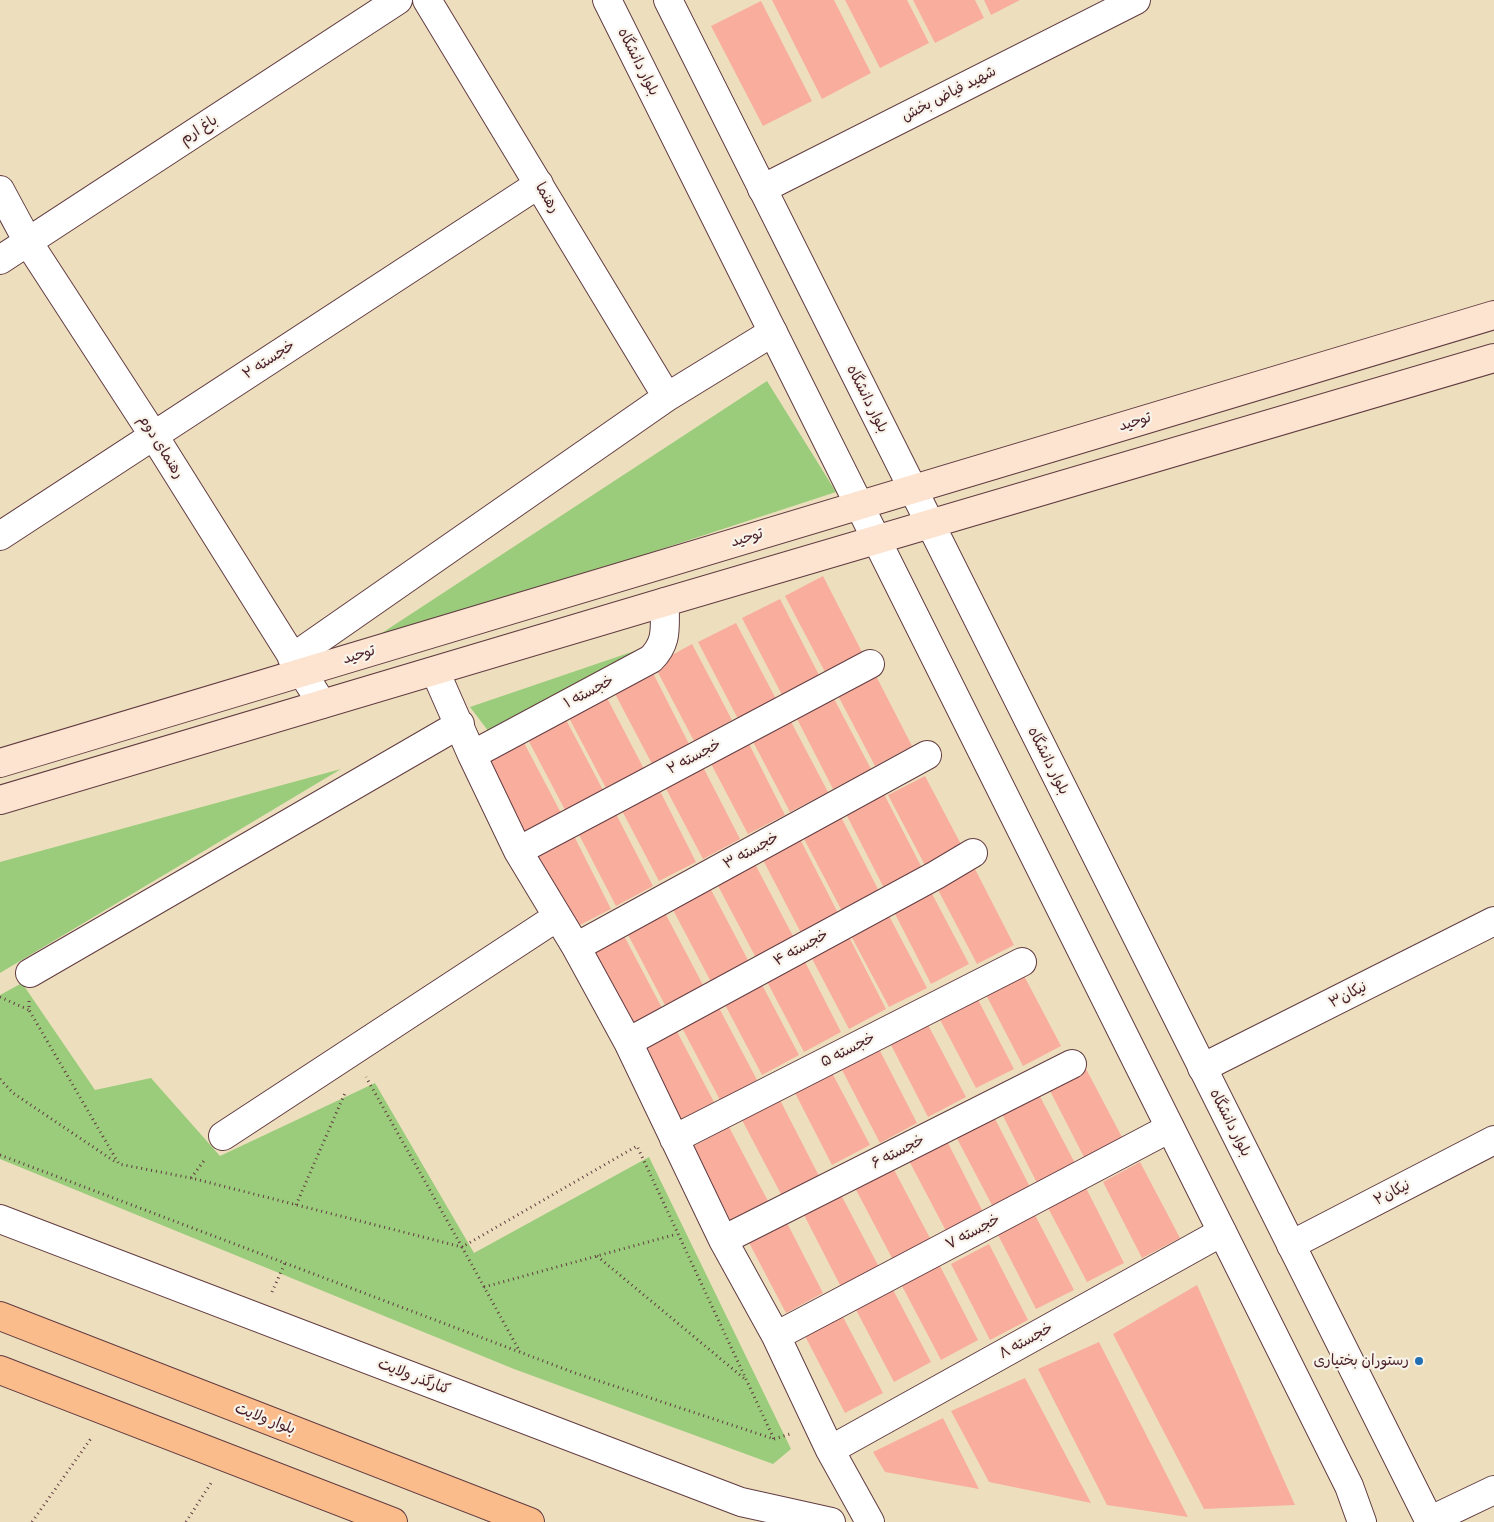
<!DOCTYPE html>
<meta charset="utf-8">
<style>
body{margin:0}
canvas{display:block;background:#eddfbe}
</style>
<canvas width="1494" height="1522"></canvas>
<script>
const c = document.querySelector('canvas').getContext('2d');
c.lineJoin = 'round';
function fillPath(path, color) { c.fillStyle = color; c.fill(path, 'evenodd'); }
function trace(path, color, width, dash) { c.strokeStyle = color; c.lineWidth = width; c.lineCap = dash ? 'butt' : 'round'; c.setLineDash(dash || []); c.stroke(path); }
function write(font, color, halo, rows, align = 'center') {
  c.font = font + ' "Patrick Hand","Playpen Sans Arabic",sans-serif'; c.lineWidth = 4.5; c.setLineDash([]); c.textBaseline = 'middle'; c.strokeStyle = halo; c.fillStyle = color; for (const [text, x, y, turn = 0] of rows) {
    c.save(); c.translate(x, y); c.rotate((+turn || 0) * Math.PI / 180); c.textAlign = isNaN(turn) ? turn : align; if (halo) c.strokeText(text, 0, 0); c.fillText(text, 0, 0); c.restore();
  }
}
fillPath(new Path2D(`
 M767,381l69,111 -477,156z
 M655,644l-166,88 -19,-25z
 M341,769l-341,204v-111z
 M22,983l73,107 56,-12 69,78 155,-73 99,170 175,-96 142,292 -18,15 -259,-95 -514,-210v-164z`), '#9acc7b');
fillPath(new Path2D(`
 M772,0h62l37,73 -49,26z
 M845,0h62l22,43 -49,25z
 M913,0h62l9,18 -49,25z
 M984,0h36l-29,15z
 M761,1l51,100 -49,25 -52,-100z
 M823,576l39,76 -37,20 -40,-76z
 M780,599l39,76 -37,20 -40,-77z
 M736,623l40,76 -38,20 -40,-77z
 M692,644l40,76 -38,21 -40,-76z
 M650,667l39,77 -37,20 -40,-76z
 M873,670l39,76 -37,20 -40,-76z
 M831,693l40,76 -38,20 -39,-76z
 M605,694l40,77 -38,19 -40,-76z
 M563,714l40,76 -38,20 -40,-76z
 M788,716l40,76 -38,20 -40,-76z
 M521,737l40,76 -38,20 -40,-76z
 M746,738l39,77 -37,19 -40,-76z
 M701,763l39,76 -37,20 -40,-76z
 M925,776l40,76 -37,19 -40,-76z
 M657,785l39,77 -37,19 -40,-76z
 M884,794l39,76 -38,20 -39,-76z
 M614,810l39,76 -37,20 -40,-77z
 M841,817l39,76 -37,20 -40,-76z
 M572,832l39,77 -37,19 -40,-76z
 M799,837l39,76 -37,20 -40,-77z
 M754,862l40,76 -38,20 -40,-76z
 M975,869l39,76 -37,19 -40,-76z
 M709,886l40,76 -38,20 -40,-76z
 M929,888l40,76 -38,20 -39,-76z
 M663,909l40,76 -38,20 -40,-76z
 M887,912l40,76 -38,19 -40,-75z
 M622,932l40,76 -38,20 -40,-77z
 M847,933l39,76 -37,20 -40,-76z
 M802,956l39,76 -37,20 -40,-76z
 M1021,970l40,76 -38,20 -40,-77z
 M759,979l40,76 -37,20 -40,-76z
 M974,992l40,77 -38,19 -40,-76z
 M717,1004l40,76 -37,20 -40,-76z
 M926,1021l40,76 -38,20 -39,-76z
 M674,1026l40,76 -38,20 -40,-76z
 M878,1047l39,76 -37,20 -40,-77z
 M1084,1065l40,76 -38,20 -39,-76z
 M830,1069l40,76 -38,20 -39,-76z
 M1036,1089l40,76 -38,20 -39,-77z
 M780,1100l39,76 -37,20 -40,-76z
 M991,1111l39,76 -37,20 -40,-76z
 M729,1127l40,76 -37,20 -40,-76z
 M944,1135l39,77 -37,19 -40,-76z
 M1140,1162l40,76 -38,20 -39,-76z
 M891,1164l40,76 -38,20 -40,-76z
 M1085,1186l39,77 -37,19 -40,-76z
 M839,1191l40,76 -38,20 -39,-76z
 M1034,1213l40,77 -38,19 -39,-76z
 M784,1217l39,76 -37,20 -40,-76z
 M989,1244l39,76 -38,20 -39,-76z
 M939,1264l39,76 -37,20 -40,-76z
 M1197,1285l98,220 -91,4 -91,-175z
 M891,1286l40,76 -37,20 -40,-76z
 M843,1317l40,76 -38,20 -40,-77z
 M1099,1342l89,175 -81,-12 -69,-136z
 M1025,1378l66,125 -102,-21 -38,-71z
 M943,1418l36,71 -94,-17 -12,-20z`), '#f9ad9d');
const minor = new Path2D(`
 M427,0l240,397
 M762,189l374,-189
 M0,190l28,52 126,194 168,268
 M0,260l398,-260
 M0,536l539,-352
 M292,658l375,-261 106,-65
 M435,671l37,84 46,96 58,96 52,95 95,198 53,96 54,114 40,72
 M472,755l179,-96c18,-18 13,-33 14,-57
 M518,851l352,-187
 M576,947l351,-192
 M30,973l430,-249
 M628,1042l308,-167 37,-22
 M1202,1068l292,-147
 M223,1136l334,-219
 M674,1139l348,-177
 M723,1240l349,-176
 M1291,1245l203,-105
 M776,1336l394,-208
 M830,1450l392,-218
 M1429,1521l65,-31`);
const tertiary = new Path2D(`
 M607,0l742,1486 13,36
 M668,0l762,1522
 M0,1219l741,283 90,20`);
const secondary = new Path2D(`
 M0,763l1494,-448
 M0,800l665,-198 829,-244`);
const primary = new Path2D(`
 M0,1316l530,206
 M0,1370l393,152`);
trace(minor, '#623c41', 30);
trace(tertiary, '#623c41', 30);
trace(secondary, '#623c41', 30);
trace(primary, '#623c41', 30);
trace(new Path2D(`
 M0,997l29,13
 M29,1001v9l90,154 72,14 271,69 58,105
 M0,1079l13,14 104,70
 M0,1155l575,218 199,66 -137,-293 -175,101 -96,-170
 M191,1178l15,-20
 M296,1205l49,-112
 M597,1256l149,124
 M484,1287l193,-53
 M272,1292l13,-29
 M774,1439l16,-5
 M32,1522l60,-85
 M186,1522l25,-39`), '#623c41', 3, [1, 4]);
trace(minor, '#fff', 28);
trace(tertiary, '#fff', 28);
trace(secondary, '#fde4d1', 28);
trace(primary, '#fabc8b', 28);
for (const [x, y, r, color] of [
 [1419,1361,5,"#1f6fb2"]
]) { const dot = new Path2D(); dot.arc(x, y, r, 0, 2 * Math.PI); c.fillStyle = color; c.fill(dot); trace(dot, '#f7f3e8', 2); }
write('15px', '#4a1f2b', '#f7f3e8', [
 ["بلوار دانشگاه",638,62,63],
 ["شهید فیاض بخش",949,94,-27],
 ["باغ ارم",199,130,-33],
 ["رهنما",547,198,59],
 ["خجسته ۲",269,360,-33],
 ["بلوار دانشگاه",867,399,63],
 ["توحید",1135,422,-17],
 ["رهنمای دوم",161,447,58],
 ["توحید",747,538,-17],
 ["توحید",359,655,-17],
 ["خجسته ۱",589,692,-28],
 ["خجسته ۲",694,757,-28],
 ["بلوار دانشگاه",1048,761,63],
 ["خجسته ۳",751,851,-29],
 ["خجسته ۴",801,948,-29],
 ["نیکان۳",1348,995,-27],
 ["خجسته ۵",848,1050,-27],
 ["بلوار دانشگاه",1230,1123,63],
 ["خجسته ۶",898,1152,-27],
 ["نیکان۲",1392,1193,-27],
 ["خجسته ۷",973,1232,-28],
 ["خجسته ۸",1026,1341,-29],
 ["کنارگذر ولایت",414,1377,21],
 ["بلوار ولایت",265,1419,21]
]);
write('15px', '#4a1f2b', '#f7f3e8', [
 ["رستوران بختیاری",1409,1361]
], 'right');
</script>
